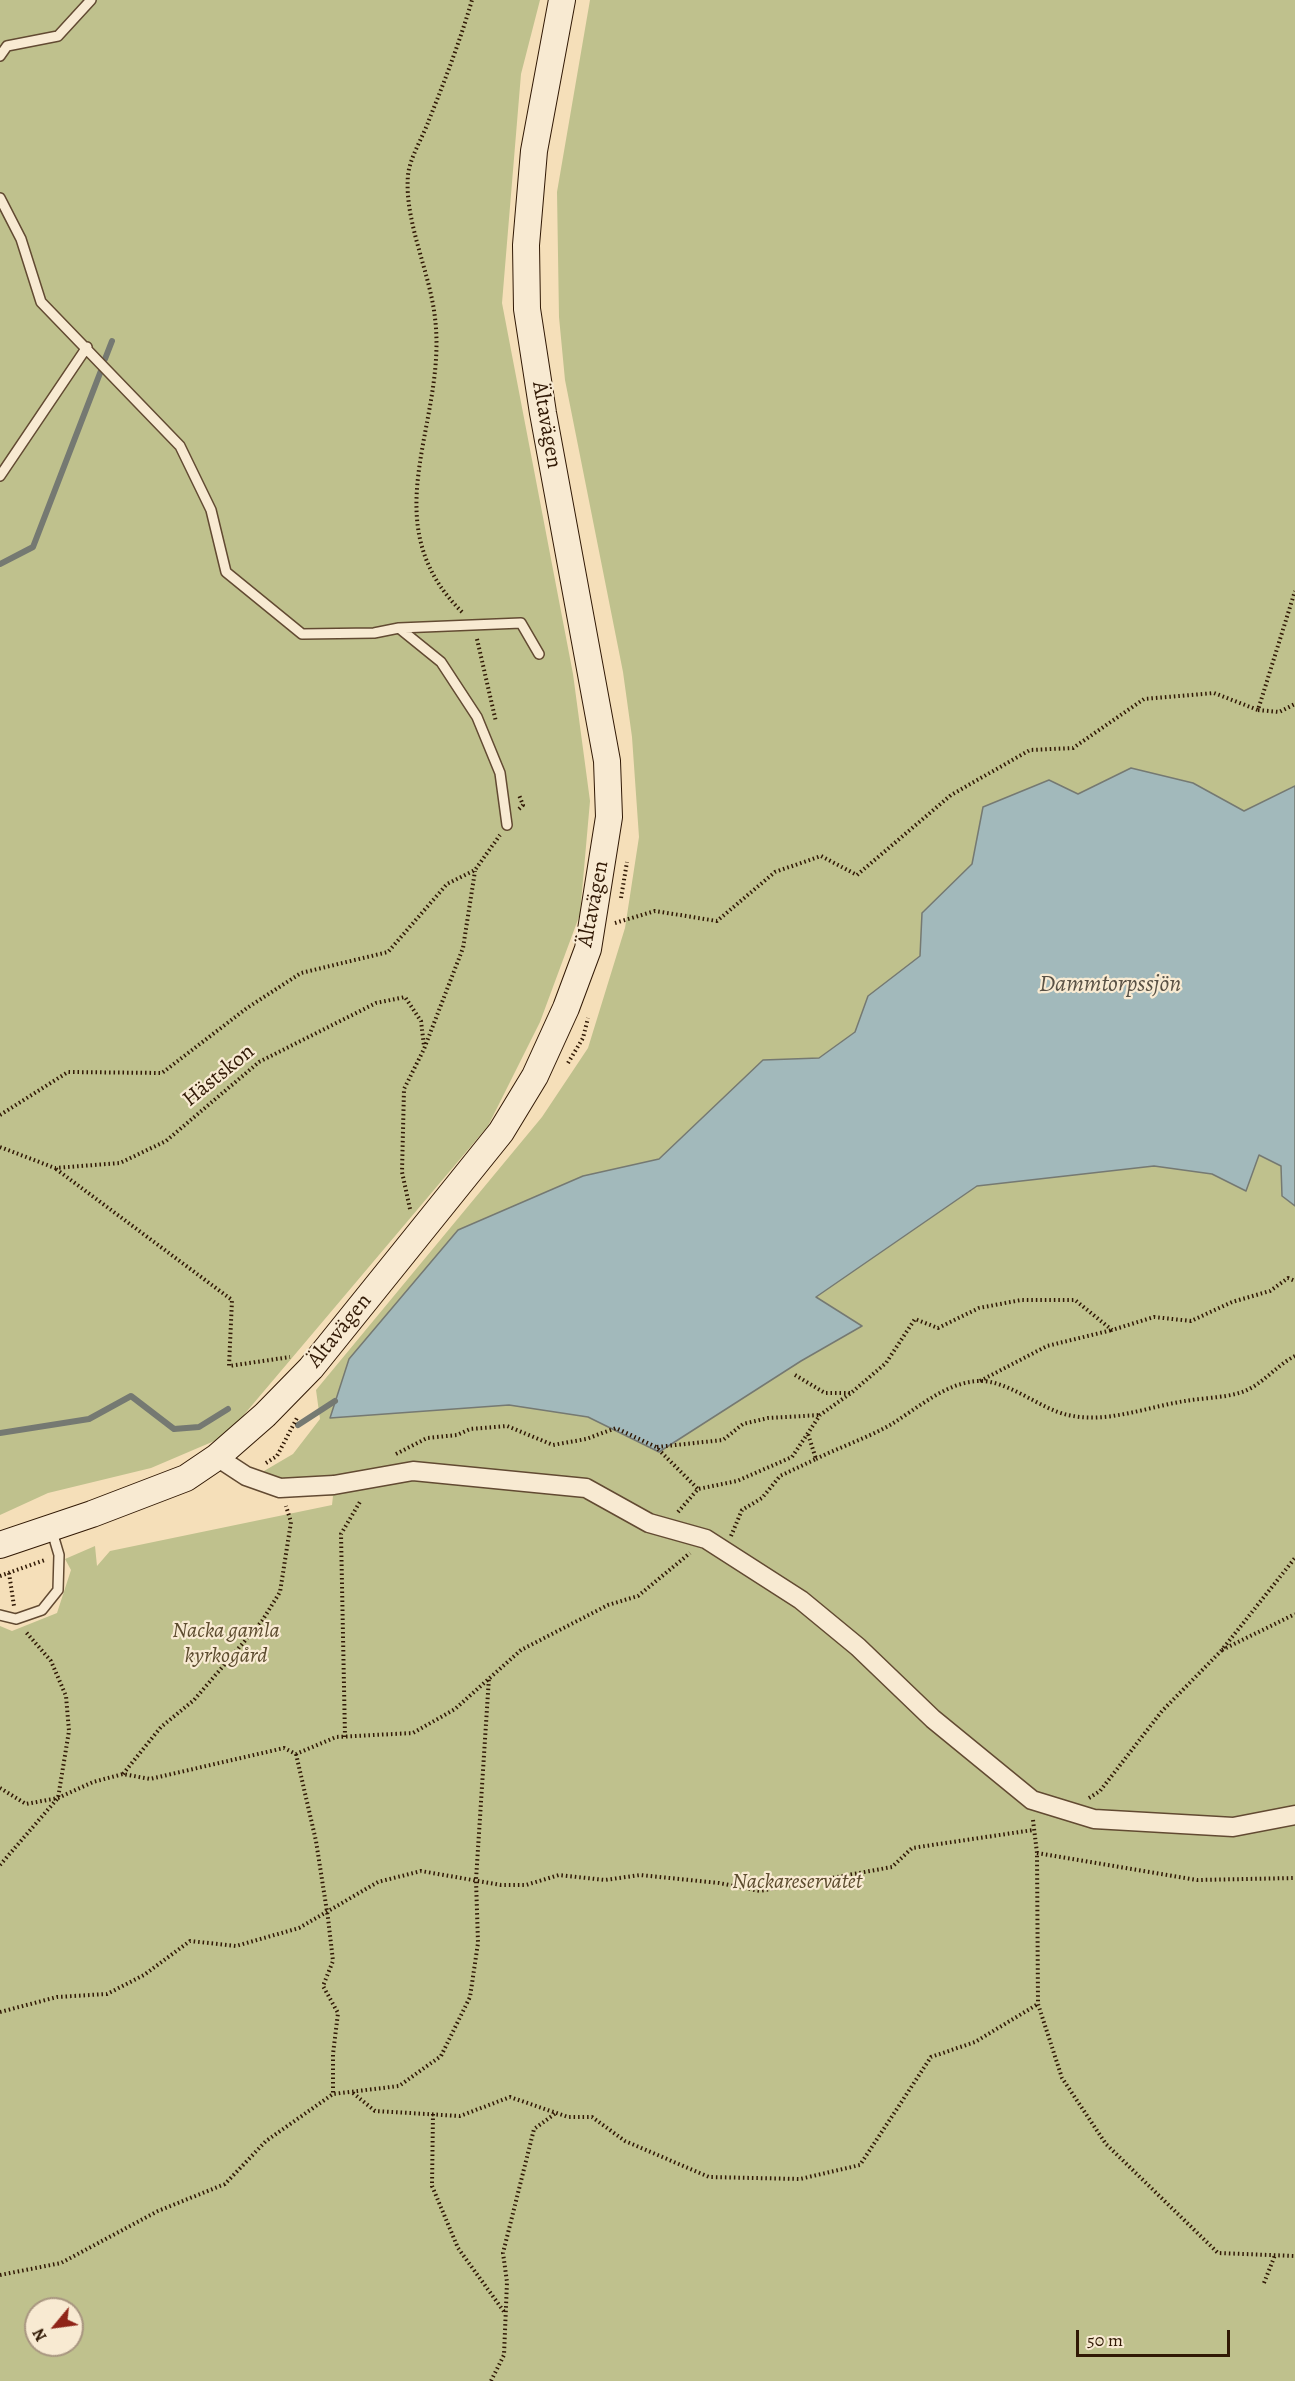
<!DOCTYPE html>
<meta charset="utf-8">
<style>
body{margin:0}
#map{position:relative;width:1295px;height:2381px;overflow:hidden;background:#f5dfb9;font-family:Alegreya,serif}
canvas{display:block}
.north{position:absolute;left:24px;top:2297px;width:60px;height:60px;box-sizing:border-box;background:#f8ead2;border:2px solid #a89680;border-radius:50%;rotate:241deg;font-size:16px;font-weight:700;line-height:24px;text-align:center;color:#311905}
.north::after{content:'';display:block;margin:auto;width:21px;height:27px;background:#8f2418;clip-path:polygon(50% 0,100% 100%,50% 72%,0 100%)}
.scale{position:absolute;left:1076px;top:2330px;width:154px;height:27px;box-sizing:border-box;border:3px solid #311905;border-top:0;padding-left:8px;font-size:18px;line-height:21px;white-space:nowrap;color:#311905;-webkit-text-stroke:4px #f8ead2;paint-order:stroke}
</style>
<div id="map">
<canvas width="1295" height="2381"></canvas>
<div class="north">N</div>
<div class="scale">50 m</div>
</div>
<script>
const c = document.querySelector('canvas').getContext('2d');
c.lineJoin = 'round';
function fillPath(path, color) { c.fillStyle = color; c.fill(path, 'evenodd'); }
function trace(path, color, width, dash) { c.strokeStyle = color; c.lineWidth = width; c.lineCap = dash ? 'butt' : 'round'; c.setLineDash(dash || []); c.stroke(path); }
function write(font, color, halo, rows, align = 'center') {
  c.font = font + ' Alegreya,serif'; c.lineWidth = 4.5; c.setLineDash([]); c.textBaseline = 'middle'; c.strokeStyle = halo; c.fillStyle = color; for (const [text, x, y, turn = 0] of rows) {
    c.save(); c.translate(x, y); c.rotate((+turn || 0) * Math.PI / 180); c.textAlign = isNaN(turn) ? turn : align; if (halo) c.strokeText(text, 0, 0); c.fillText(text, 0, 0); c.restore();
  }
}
fillPath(new Path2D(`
 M0,0h540l-19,74 -19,229 71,371 17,127 -10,113 -40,108 -52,104 -262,310 -75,32 -103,25 -48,22z
 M590,0h705v2381h-1295v-755l12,5 45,-18 14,-43 -6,-11 30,-13 2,20 13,-15 222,-46 1,-9 -76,-5 -10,-10 46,-27 27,-35 -4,-29 226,-273 46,-69 37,-120 14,-91 -7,-100 -9,-65 -58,-292 -6,-63 -2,-125zM36,2309h36v36h-36z`), '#bfc18d');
const water = new Path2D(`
 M1131,768l62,15 51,28 51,-25v420l-13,-10 -1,-30 -22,-11 -13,36 -34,-17 -58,-8 -177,20 -161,111 46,29 -61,35 -142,91 -71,-35 -79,-12 -179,13 19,-59 109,-129 125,-54 76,-17 104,-99 56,-2 36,-26 13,-36 52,-40 2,-43 50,-49 11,-57 66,-27 29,14z`);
fillPath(water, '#a2b9bb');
trace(water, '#757972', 1.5);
trace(new Path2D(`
 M105,359l7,-18
 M0,564l33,-17 69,-179
 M298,1425l37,-24
 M0,1433l89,-14 42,-23 43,33 25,-2 29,-18`), '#757972', 6);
const service = new Path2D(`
 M0,56l7,-10 51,-10 33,-36
 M0,198l21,41 20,63 139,144 31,64 15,62 76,62 72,-1 25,-5 122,-5 18,31
 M0,476l87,-129
 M399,628l42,34 36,55 23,56 7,52
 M0,1615l16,4 26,-9 16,-20 1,-35 -8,-27`);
const minor = new Path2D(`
 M217,1457l29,19 34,12 54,-3 79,-14 173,17 63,35 57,16 95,61 57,47 75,72 99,81 62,19 139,8 62,-12`);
const secondary = new Path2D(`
 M0,1545l92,-31 94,-36 31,-21 48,-42 46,-47 190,-236 34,-56 31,-68 22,-59 21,-132 -2,-56 -64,-348 -16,-104 -1,-64 8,-94 28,-151`);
trace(service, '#624a32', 12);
trace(minor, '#624a32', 21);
trace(secondary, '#311905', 28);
trace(new Path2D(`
 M462,612c-92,-91 -14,-189 -27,-294 -5,-46 -31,-97 -27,-143 2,-18 15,-38 21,-55 16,-40 31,-79 43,-120
 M477,639l19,83
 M1258,710l21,2 16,-8
 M519,809l4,-4 -4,-10
 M621,898l6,-36
 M615,923l40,-12 62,10 58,-49 46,-16 36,19 94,-80 79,-45 43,-2 71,-49 70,-6 44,17 37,-119
 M568,1063l15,-25 5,-20
 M0,1115l68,-43 94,1 85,-65 54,-35 87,-21 59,-68 28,-14 25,-35
 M0,1147l55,21 65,-5 46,-22 93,-79 117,-59 29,-6 16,24 3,25
 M56,1169l176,131 -3,66 61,-9
 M410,1209l-8,-37 2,-83 20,-40 39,-101 12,-77
 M795,1375l30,18h25
 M980,1381l67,-35 65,-16
 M657,1447l66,-7 20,-16 25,-6 52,-3
 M396,1454l31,-16 30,-3 13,-6 37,-3 46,19 33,-6 30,-11 40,19 42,42
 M816,1459c24,-12 51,-21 74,-34 27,-16 56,-43 89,-44 29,-1 61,28 89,34 38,9 79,-8 117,-14 17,-3 37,-3 54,-8 22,-6 36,-27 56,-37
 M266,1463l11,-7 21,-40
 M678,1512l20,-23 39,-8 55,-24 28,-42 31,-22 35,-30 29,-44 23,9 41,-20 42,-8h54l37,30 42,-13 37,4 41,-19 38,-11 18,-13 7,3
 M731,1536l11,-26 20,-12 18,-22 36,-17 -8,-25
 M9,1573l5,33
 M0,1576l45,-16
 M1222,1650l73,-36
 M345,1737l-4,-203 20,-34
 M296,1754l20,87 12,77 5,43 -10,25 15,27 -5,41v40
 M123,1774l38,-47 33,-27 68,-79 18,-29 11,-70 -5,-16
 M0,1788l26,16 32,-6 35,-16 30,-8 27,5 134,-31 12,6 40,-17 77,-4 42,-24 66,-59 87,-45 30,-9 52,-43
 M1089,1798l11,-7 62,-80 59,-60 74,-93
 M1033,1820l4,33 1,151 24,74 44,66 112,109 77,3
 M1037,1853l160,27 98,-2
 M0,1865l58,-67 11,-67 -3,-35 -15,-35 -26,-30
 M0,2012l57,-15 50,-3 37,-19 46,-34 46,5 63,-18 79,-46 43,-11 80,14h25l33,-10 46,5 35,-5 79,8 41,8 132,-24 20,-19 121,-18
 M353,2093l22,18 85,5 50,-19 58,20h24l33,24 84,36 91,2 60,-14 71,-108 44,-15 63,-38
 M433,2114l-1,72 26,62 47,65
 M0,2275l61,-12 97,-52 67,-27 41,-43 67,-47 66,-8 42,-30 29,-59 8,-54 -2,-63 13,-203
 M1264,2283l11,-28
 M491,2381l13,-26 3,-73 -4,-29 31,-124 22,-16`), '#311905', 4, [1.5, 3]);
trace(service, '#f8ead2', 9);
trace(minor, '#f8ead2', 18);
trace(secondary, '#f8ead2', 26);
write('22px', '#311905', '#f8ead2', [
 ["Ältavägen",546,425,80],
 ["Ältavägen",594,904,-79],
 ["Hästskon",219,1076,-39],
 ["Ältavägen",340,1331,-51]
]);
write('italic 22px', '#5c4b2e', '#f8ead2', [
 ["Nacka gamla",226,1632],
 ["kyrkogård",226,1657],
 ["Nackareservatet",797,1883]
]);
write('italic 24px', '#595145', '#f8ead2', [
 ["Dammtorpssjön",1110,985]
]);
</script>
